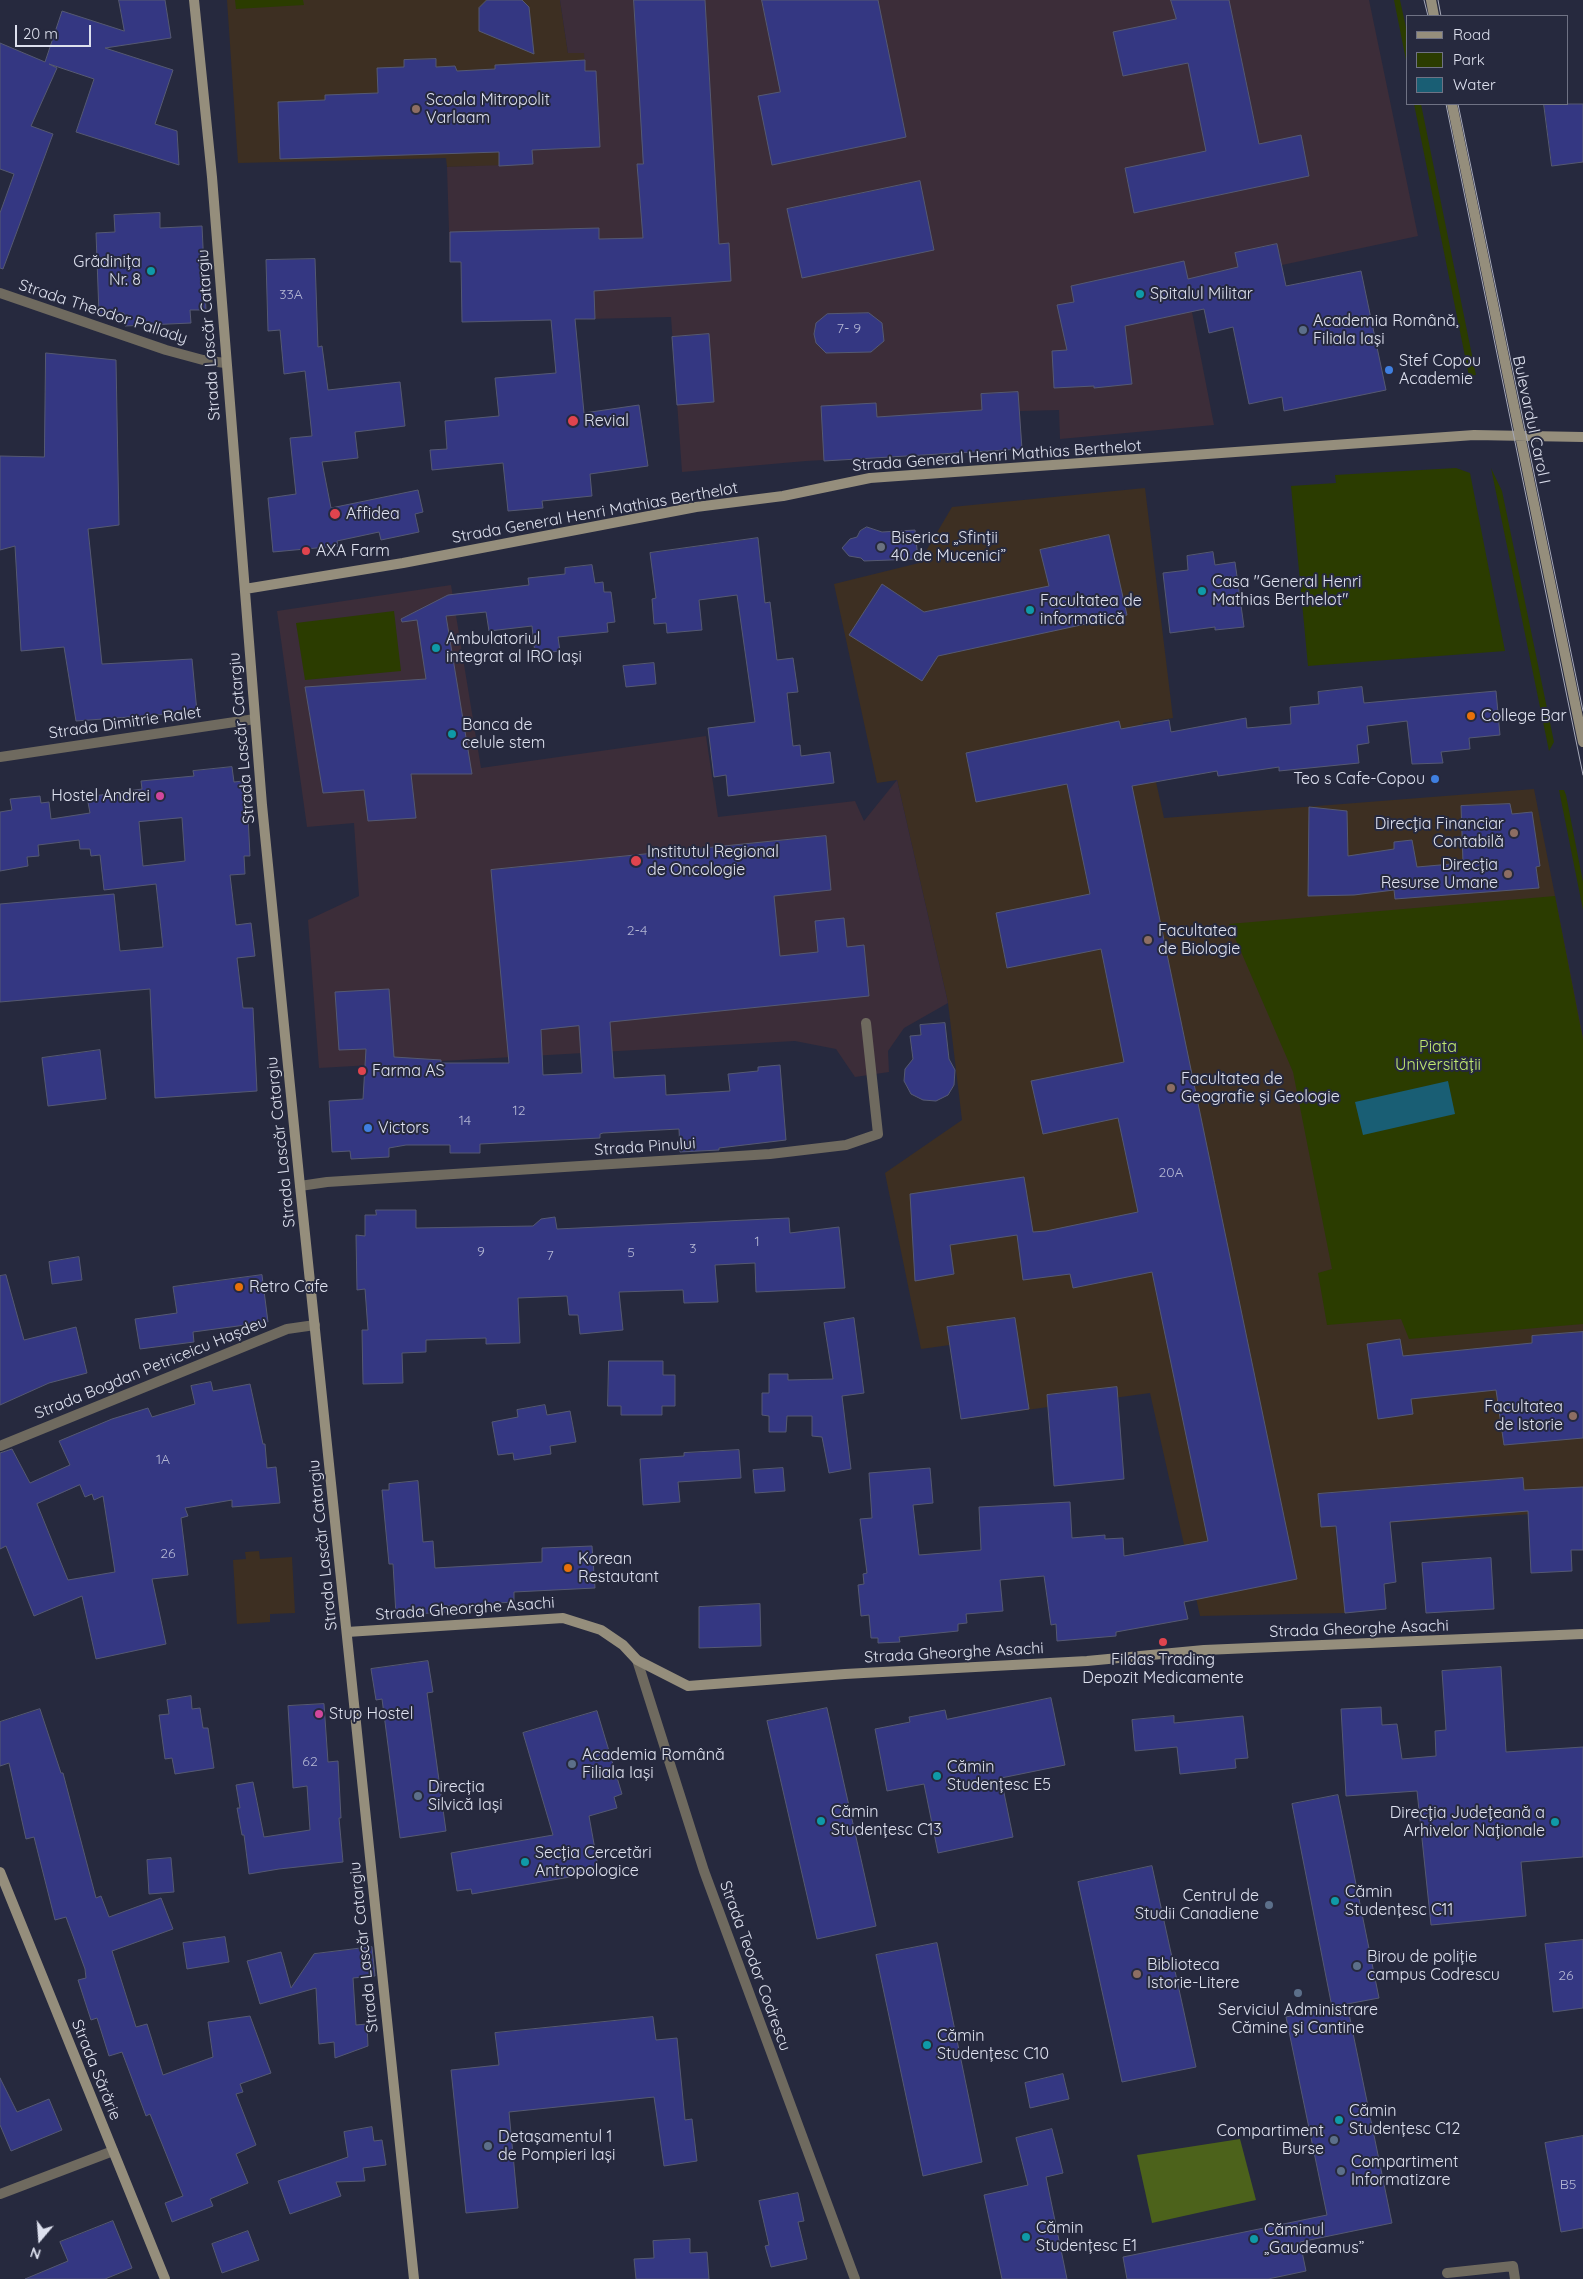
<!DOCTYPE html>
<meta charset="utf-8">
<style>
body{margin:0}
#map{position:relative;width:1583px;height:2279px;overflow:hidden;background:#26293e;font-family:Quicksand,sans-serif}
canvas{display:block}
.legend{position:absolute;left:1406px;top:15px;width:162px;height:90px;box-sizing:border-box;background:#26293e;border:1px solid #6f7284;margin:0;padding:6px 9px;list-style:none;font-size:15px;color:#dde0ee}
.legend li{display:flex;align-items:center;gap:10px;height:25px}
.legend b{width:25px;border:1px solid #6f7284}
.north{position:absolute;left:15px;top:2214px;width:50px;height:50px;-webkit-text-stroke:4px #26293e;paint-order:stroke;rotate:198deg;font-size:14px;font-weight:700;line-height:20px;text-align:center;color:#dde0ee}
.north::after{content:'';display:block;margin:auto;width:18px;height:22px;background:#dde0ee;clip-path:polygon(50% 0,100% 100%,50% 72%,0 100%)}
.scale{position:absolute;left:15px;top:25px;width:76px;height:22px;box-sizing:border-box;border:2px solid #dde0ee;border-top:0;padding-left:6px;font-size:15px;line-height:18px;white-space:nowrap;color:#dde0ee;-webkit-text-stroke:4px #26293e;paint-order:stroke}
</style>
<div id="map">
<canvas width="1583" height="2279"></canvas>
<ul class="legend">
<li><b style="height:6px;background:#958e7c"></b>Road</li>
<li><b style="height:14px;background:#2b3c00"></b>Park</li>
<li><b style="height:14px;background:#195e74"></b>Water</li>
</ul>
<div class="north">N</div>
<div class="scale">20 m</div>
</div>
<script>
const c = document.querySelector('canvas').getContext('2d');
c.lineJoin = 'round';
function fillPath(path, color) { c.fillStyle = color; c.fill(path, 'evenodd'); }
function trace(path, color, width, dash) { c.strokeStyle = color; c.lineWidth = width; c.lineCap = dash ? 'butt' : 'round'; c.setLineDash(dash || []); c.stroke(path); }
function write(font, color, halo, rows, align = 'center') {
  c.font = font + ' Quicksand,sans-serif'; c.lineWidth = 4; c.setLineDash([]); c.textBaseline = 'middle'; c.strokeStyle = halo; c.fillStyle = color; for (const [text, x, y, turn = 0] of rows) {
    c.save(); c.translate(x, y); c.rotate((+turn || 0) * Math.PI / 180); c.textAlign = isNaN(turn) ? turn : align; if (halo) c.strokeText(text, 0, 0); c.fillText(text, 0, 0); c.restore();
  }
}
fillPath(new Path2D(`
 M227,0h333l8,53h16l12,18 4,76 -67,3v14l-34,2 -52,1 -1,-9 -208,5z
 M1145,488l28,230 -30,5 21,95 370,-29 49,249v473l-248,15 10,87 -145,3 -50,-223 -189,26 -11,-74 -29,4 -36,-176 77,-53 -14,-117 -51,-223 -20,3 -43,-199 85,-21 33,-56z
 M259,1551l1,8 32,-2 3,56 -25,1v8l-33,2 -4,-64 13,-1 -1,-7z`), '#3d2f22');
fillPath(new Path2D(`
 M560,0h809l49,236 -136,29 -5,-21 -41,9 11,54 -42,2 -13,3 22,113 -154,14 -1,-29 -39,1 2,38 -216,12 -124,11 -11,-155 -209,5 -1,-60h-11l-3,-95 86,-3 -1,-14 68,-3 -4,-76h-11l-1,-18h-16z
 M451,585l30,183 225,-32 12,81 137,-16 9,20 33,-41 51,223 -44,25 -16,23 1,21 -34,5 -19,-28 -41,-8 -476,27 -11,-148 51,-24 -5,-73 -47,4 -30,-216z`), '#3c2d39');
fillPath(new Path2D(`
 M235,0h68l1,5 -68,4z
 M1394,0h6l7,32v33z
 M1414,104h7l55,271 -7,1z
 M1456,468l14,5 35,178 -197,15 -17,-180 45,-3 -1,-8z
 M1491,468l11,23 52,251 -5,9z
 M394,611l7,60 -96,9 -9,-57z
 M1559,790h5l2,5 17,87v28z
 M1555,896l28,144v284l-174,15 -8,-20 -74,6 -9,-52 14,-4 -39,-197 -64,-148z`), '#2b3c00');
fillPath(new Path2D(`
 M1240,2139l16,61 -104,23 -15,-68z`), '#4c621b');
fillPath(new Path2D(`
 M1448,1081l7,33 -92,21 -8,-33z`), '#195e74');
const building = new Path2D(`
 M119,0h46l6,38 -66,10 68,22 -18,54 22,7 2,34 -103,-33 18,-53 -45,-15 8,4 -26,58 22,8 -50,135 -3,-1v-55l14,-39 -14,-5v-126l45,19 17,-51 62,20z
 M487,0h35l7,7 5,47 -55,-23v-23z
 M634,0h71l14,244 10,-1 2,38 -137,10 1,28h-20l9,94 55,-8 9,61 -58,8 2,22 -50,5 1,7 -35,3 -5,-48 -71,7 -2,-20 17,-1 -2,-28 54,-5 -4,-38 61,-5 -5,-53 -89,2 -1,-60h-11v-30l149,-4v11l44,-1 -6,-74h6z
 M762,0h116l28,137 -134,28 -14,-69 22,-4z
 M1171,0h58l30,144 42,-9 8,41 -175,37 -9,-45 81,-17 -18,-88 -65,13 -10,-44 63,-13z
 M436,59v8l19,-1 2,5 38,-2v-4l90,-5v11h11l4,76 -68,3 1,14 -34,2v-14l-219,7 -2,-57 47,-2v-5l53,-2 -1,-25 27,-1v-7z
 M1544,104h39v58l-31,4z
 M920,181l14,69 -132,28 -15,-69z
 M160,213v15l42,-2 4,84h-16l1,13 -66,3 -1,-13 -25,1 -3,-81 19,-1 -1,-17z
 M1277,244l9,42 75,-15 25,119 -102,21 -2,-14 -33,7 -16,-77 -24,6 -5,-24 -79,17 7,58 -38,4v-2l-40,2 -2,-37 15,-1 -10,-45 17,-3 -3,-16 113,-25 4,18 50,-12 -3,-14z
 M315,259l3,88 4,-1 6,44 72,-8 5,44 -50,6 3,26 -36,4 9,46 87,-18 5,22 -8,2 4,18 -38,8 -2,-8 -42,9 1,5 -65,6 -5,-54 28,-4 -6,-56 22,-2 -7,-65 -21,3 -4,-44 -12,1 -2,-71z
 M869,313l13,10 2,18 -13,11 -45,1 -10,-10 -2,-9 2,-11 11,-9z
 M709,334l5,68 -37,3 -5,-68z
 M46,353l70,7 3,165 -31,4 14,135 90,-5 5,53 -121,9 -12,-74 -43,4 -6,-105 -15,4v-94l44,1z
 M1018,392l4,57 -198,12 -3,-55 55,-3 1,14 105,-7 -1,-16z
 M867,527l15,5 33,-2 3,29 -54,2 -3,-3 -12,-2 -7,-8 8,-9 7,-2 3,-6z
 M1109,535l18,80 -189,41 -16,25 -73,-46 33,-51 42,28 125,-26 -9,-36z
 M758,538l7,65 5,-1 7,58 16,-2 5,34 -11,1 6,53 7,-1 1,11 29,-4 4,31 -106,13 -2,-21 -12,2 -6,-49 47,-6 -18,-127 -38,5 3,30 -35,3 -1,-10 -12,1 -2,-25 4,-1 -6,-45z
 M1213,552l2,13 20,-3 9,65 -29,3v-3l-45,6 -7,-60 25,-3 -1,-14z
 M592,565l3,18 8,-1 1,10h7l4,30 -8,1 1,9 -50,5 2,14 -25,3 -3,-28 -43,5 -3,-19 -40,4 26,158h-61l5,44 -48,3 -4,-31 -41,3 -18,-106 121,-8 -9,-59 -15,2 -1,-3 47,-24 81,-10 -1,-7 37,-4v-6z
 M654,663l2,21 -30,3 -3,-21z
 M1362,687l2,16 132,-12 4,44 -31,3 1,11 -29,3 2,11 -31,1 -5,-43 -40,5 2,17 -12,2 2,18 -80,8v-4l-61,9 -1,-5 -85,15 165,793 -113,23 4,17 -72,13v4l-59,5 -1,-17 -5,1 -7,-49 -44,4 3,31 -37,3 1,9 -9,1v7l-59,6 1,5 -22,1v-5h-7l-2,-23 -8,1 -3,-31 6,-1 -1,-10 4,-1 -7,-54 12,-1 -3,-45 61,-5 3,35 -20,2 6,50 62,-5 -2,-43 91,-5 2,36 33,-3v4l18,-1 1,18 84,-15 -56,-269 -79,16 -3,-14 -47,6 -6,-45 -67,10 4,29 -39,7 -5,-87 114,-17 9,55 13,-1 92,-19 -20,-94 -75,16 -12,-53 93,-19 -23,-113 -94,19 -11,-55 94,-19 -23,-110 -91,18 -10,-49 153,-32 2,8 48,-9 2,12 75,-14 1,10 44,-4 -1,-17 29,-3 -1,-12z
 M232,767l2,15 9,-1 5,35 2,40h-6l1,18 -15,1 6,50 15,-2 4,33 -18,2 6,50h10l4,83 -102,7 -5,-109 -150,13v-98l114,-10 6,57 43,-4 -7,-63 -52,6 -4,-35 -9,1 -1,-7h-10l-1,-9 -41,5 1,11 -12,1 1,9 -28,5v-59l12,-2 -2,-11 30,-3 1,7 8,-1 2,17 39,-6 -3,-16 55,-8 -1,-8 53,-5 -1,-5zM182,818l3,43 -42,5 -4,-44z
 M1510,804l2,10 20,-2 8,54 -4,1 3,21 -144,11 -1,-9 -40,5 -46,1 1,-89 38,4 1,45 46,-7v-7l18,-2 5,27 46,-4 -2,-57z
 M826,836l5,54 -57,6 6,60 38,-4 -3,-31 29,-3 3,29 17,-2 5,51 -259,26 4,56 51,-3 1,20 64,-4 -2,-17 30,-3v-4l22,-2 6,75 -67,8v2l-39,2 -1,-23 -76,4 -3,1v4l-120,6v9h-30v-8h-44l-17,3v9l-38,2 -1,-8 -18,1 -3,-51 34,-2 3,-50 -27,1 -4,-58 54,-3 5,68 47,3v3h68l-18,-193zM579,1026l3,47 -39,2 -2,-45z
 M945,1023l4,36 6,11 -1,15 -6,10 -12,6 -13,-1 -12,-6 -7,-13 1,-12 8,-10 -3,-23 11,-1 -1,-10z
 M100,1050l6,49 -58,7 -6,-48z
 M376,1210h40v18l117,-2 8,-7 14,-2 2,12 232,-11 1,15 49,-6 6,61 -89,4 -1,-29 -40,2 3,37 -34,1 -1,-13 -64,2 4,38 -43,4 -2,-19h-9l-2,-19 -49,2 2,45 -34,1v-6l-60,2v12l-24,1 1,30 -40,1 -1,-54h6l-3,-41 -8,1 -1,-55 9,1v-21h11z
 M79,1257l3,23 -30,4 -3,-22z
 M6,1275l18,65 52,-13 11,46 -38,10 -49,22v-129z
 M262,1275l6,47 -75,10 1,10 -54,7 -5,-30 42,-6 -4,-26z
 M854,1318l10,75 -22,3 9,73 -22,4 -7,-36 -10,-1v-20h-25l-1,16h-17v-16l-7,-1v-22h7v-19h19v6l45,-1 -9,-56z
 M1015,1318l14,91 -68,10 -14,-92z
 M1583,1332v106l-79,7 -8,-55 -85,9 2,15 -35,5 -11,-75 33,-5 3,17 129,-13v-7z
 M609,1361h54v14h12v31h-13v9h-41v-9h-13z
 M211,1382l2,9 37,-7 13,60h2l2,24 9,-1 4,36 -48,4v-7l-47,8 3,8 -7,2 7,57 -36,4 14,65 -70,15 -14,-63 -48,20 -28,-70 -6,3v-96l12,-4 18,34 40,-18 -11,-24 53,-22 36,-11 4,9 43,-13 -4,-18zM80,1485l5,12 7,-3 2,6 9,-4 12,76 -47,8 -31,-76z
 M1117,1387l7,92 -70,7 -7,-91z
 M545,1405l2,10 23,-4 6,31 -26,4 1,8 -37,6 -1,-7 -15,2 -6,-33 26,-5 -1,-7z
 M739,1450l2,28 -63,4 2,20 -37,3 -3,-46 44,-3v-3z
 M783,1468l2,23 -30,2 -2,-23z
 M1523,1478l1,12 59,-3v63h-12l1,21 -41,2 -3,-62 -138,11 6,60 -12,2 2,25 -41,4 -9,-87 -15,1 -3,-33z
 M418,1481l5,61 10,-1 2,27 107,-6v-14l50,-2 3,42 -81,4v10l-67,4 1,6 -52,3 -3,-51h-4l-7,-74h7v-6z
 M1491,1558l3,51 -68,4 -4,-50z
 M760,1604l1,42 -62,2v-41z
 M428,1661l5,31 -6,1 19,138 -46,7 -18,-139 -6,1 -5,-31z
 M1501,1667l5,85 77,-5v110l-62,5 5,54 -95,9 -14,-134 -71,5 -5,-87 40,-2 1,18 15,-1 5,35 34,-3 -1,-25 11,-1 -4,-59z
 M191,1696l1,13 8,-1 3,20h5l6,40 -39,6 -3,-16 -7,1 -6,-44 10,-1 -2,-14z
 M1051,1698l14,67 -64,13 12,59 -75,16 -14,-69 -37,7 -12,-62 35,-7 -1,-5 36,-7 2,9z
 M324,1704l4,58 10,-1 3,57h-2l4,44 -64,7 -30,5 -5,-39h-2l-5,-27h3l-4,-23 17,-3 11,55 46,-7 -3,-44 -14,2 -5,-82z
 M827,1708l49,218 -59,13 -50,-218z
 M40,1709l21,64h2l33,125 5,-2 8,21 52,-19 12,31 -61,22 24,76 11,-3 16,51 50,-18 -5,-35 42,-6 21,57 -31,11 3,8 -7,2 20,51 -20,9 12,29 -38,16 3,7 -41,16 -7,-19 18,-7 -33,-82 -4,2 -24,-64 -13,4 -12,-38 -6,2 -13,-40 8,-2 -1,-9 -19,-52 -11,3 -21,-83 -8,2 -17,-76 -9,3v-44z
 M597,1711l25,83 -8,3 3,11 -28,8 10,56 -127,22 -1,-5 -14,2 -6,-38 102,-18 -30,-102z
 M1174,1716v7l69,-7 5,42 -13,1 1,9 -56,6 -3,-27 -42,4 -3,-31z
 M1338,1795l41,203 -32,6 45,219 -92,19 6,29 -38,8h-141l-4,-22 204,-42 -41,-198 46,-10 -40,-203z
 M171,1858l3,34 -25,2 -2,-34z
 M1152,1866l44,201 -74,15 -44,-200z
 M225,1937l4,25 -42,7 -4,-26z
 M1583,1940v68l-30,4 -8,-68z
 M937,1943l45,219 -59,14 -47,-221z
 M372,1947l3,29 -22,2 3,47 11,-1 1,22 -33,12 -1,-16 -15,2 -3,-56 -56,16 -13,-43 34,-9 10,36 23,-34z
 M653,2017l3,23 21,-2 8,82 7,-1 5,42 -33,5 -10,-69 -145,15 9,96 -52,5 -15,-143 48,-5 -4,-32z
 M1063,2074l6,25 -39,9 -5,-25z
 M0,2078l17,34 32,-13 13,31 -51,21 -11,-26z
 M372,2127l2,14 8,-1 4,25 -23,3 2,13 -29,1 5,14 -51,18 -12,-33 70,-24 -4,-25z
 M1052,2129l11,44 -17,4 21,102h-65l-18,-84 44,-10 -12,-47z
 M1583,2136v92l-22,4 -16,-89z
 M798,2193l6,28 -6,1 9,37 -36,8 -6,-21 4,-1 -10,-44z
 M113,2221l19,47 -27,11h-80l43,-18 -8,-19z
 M248,2231l11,29 -37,13 -10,-29z
 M690,2239v14l17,-1 2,27h-73l-2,-20 20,-1 -1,-17z`);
fillPath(building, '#343782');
trace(building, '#555972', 1);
trace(new Path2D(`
 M0,293l166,57 37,10 22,3
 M0,757l255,-38
 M300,1186l27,-4 443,-28 76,-9 32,-11 -12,-111
 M0,1446l287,-117 28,-4
 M637,1660l67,211 151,408
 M0,2194l113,-43
 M1447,2273l66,-7 2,13`), '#6f6a5f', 10);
trace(new Path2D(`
 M194,0l18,177 50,628 38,381 114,1093
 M1431,0l3,16
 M1452,104l131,638
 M245,589l158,-26 293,-56 87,-11 87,-18 604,-43 109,2
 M347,1632l216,-14 38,12 22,15 14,15 51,26 157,-12 242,-13 117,-11 379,-16
 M0,1872l165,407`), '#958e7c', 10);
trace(new Path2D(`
 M1424,0l4,16
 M1438,0l3,16
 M1446,104l137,671
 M1458,104l125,607`), '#a6a9b9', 1);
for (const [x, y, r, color] of [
 [416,109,5,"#8d6e63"],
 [151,271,5,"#0f9aa8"],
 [1140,294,5,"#0f9aa8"],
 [1303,330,5,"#5c6f8a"],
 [1389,370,5,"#3f7fe0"],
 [573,421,6,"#e0444e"],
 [335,514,6,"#e0444e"],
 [881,547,5,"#6b7280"],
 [306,551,5,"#e0444e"],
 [1202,591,5,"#0f9aa8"],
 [1030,610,5,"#0f9aa8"],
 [436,648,5,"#0f9aa8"],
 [1471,716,5,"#e8710a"],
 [452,734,5,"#0f9aa8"],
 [1435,779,5,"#3f7fe0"],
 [160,796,5,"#d1479c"],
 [1514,833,5,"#8d6e63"],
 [636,861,6,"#e0444e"],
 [1508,874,5,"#8d6e63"],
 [1148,940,5,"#8d6e63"],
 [362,1071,5,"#e0444e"],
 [1171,1088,5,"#8d6e63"],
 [368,1128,5,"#3f7fe0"],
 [239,1287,5,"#e8710a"],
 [1573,1416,5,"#8d6e63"],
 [568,1568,5,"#e8710a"],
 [1163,1642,5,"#e0444e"],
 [319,1714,5,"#d1479c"],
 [572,1764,5,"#5c6f8a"],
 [937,1776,5,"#0f9aa8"],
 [418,1796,5,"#5c6f8a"],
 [821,1821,5,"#0f9aa8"],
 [1555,1822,5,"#0f9aa8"],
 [525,1862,5,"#0f9aa8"],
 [1335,1901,5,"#0f9aa8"],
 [1269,1905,5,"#5c6f8a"],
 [1357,1966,5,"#5c6f8a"],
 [1137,1974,5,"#8d6e63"],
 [1298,1993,5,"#5c6f8a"],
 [927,2045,5,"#0f9aa8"],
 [1339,2120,5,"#0f9aa8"],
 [1334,2140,5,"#5c6f8a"],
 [488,2146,5,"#5c6f8a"],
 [1341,2171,5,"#5c6f8a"],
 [1026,2237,5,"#0f9aa8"],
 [1254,2239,5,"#0f9aa8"]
]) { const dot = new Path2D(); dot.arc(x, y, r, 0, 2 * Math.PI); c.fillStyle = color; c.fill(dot); trace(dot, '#26293e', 2); }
write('14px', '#b3b6d3', null, [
 ["33A",291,295],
 ["7- 9",849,329],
 ["2-4",637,931],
 ["12",519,1111],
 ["14",465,1121],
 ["20A",1171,1173],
 ["1",757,1242],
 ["3",693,1249],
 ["9",481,1252],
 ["5",631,1253],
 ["7",550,1256],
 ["1A",163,1460],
 ["26",168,1554],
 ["62",310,1762],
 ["26",1566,1976],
 ["B5",1568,2185]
]);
write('16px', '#dde0ee', '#26293e', [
 ["Scoala Mitropolit",426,100],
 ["Varlaam",426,118],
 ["Grădinița",141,262,"right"],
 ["Nr. 8",141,280,"right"],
 ["Spitalul Militar",1150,294],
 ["Academia Română,",1313,321],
 ["Filiala Iași",1313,339],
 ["Stef Copou",1399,361],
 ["Academie",1399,379],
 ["Revial",584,421],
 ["Affidea",346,514],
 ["Biserica „Sfinții",891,538],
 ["40 de Mucenici”",891,556],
 ["AXA Farm",316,551],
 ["Casa \"General Henri",1212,582],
 ["Mathias Berthelot\"",1212,600],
 ["Facultatea de",1040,601],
 ["informatică",1040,619],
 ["Ambulatoriul",446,639],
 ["integrat al IRO Iași",446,657],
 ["College Bar",1481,716],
 ["Banca de",462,725],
 ["celule stem",462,743],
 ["Teo s Cafe-Copou",1425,779,"right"],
 ["Hostel Andrei",150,796,"right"],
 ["Direcția Financiar",1504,824,"right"],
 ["Contabilă",1504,842,"right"],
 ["Institutul Regional",647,852],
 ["de Oncologie",647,870],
 ["Direcția",1498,865,"right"],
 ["Resurse Umane",1498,883,"right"],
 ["Facultatea",1158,931],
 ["de Biologie",1158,949],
 ["Farma AS",372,1071],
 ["Facultatea de",1181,1079],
 ["Geografie și Geologie",1181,1097],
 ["Victors",378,1128],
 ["Retro Cafe",249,1287],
 ["Facultatea",1563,1407,"right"],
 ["de Istorie",1563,1425,"right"],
 ["Korean",578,1559],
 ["Restautant",578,1577],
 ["Fildas Trading",1163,1660,"center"],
 ["Depozit Medicamente",1163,1678,"center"],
 ["Stup Hostel",329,1714],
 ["Academia Română",582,1755],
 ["Filiala Iași",582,1773],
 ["Cămin",947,1767],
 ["Studențesc E5",947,1785],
 ["Direcția",428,1787],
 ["Silvică Iași",428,1805],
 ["Cămin",831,1812],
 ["Studențesc C13",831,1830],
 ["Direcția Județeană a",1545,1813,"right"],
 ["Arhivelor Naționale",1545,1831,"right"],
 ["Secția Cercetări",535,1853],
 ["Antropologice",535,1871],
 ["Cămin",1345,1892],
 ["Studențesc C11",1345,1910],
 ["Centrul de",1259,1896,"right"],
 ["Studii Canadiene",1259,1914,"right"],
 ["Birou de poliție",1367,1957],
 ["campus Codrescu",1367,1975],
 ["Biblioteca",1147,1965],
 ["Istorie-Litere",1147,1983],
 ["Serviciul Administrare",1298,2010,"center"],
 ["Cămine și Cantine",1298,2028,"center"],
 ["Cămin",937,2036],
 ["Studențesc C10",937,2054],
 ["Cămin",1349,2111],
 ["Studențesc C12",1349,2129],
 ["Compartiment",1324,2131,"right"],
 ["Burse",1324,2149,"right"],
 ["Detașamentul 1",498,2137],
 ["de Pompieri Iași",498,2155],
 ["Compartiment",1351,2162],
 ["Informatizare",1351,2180],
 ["Cămin",1036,2228],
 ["Studențesc E1",1036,2246],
 ["Căminul",1264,2230],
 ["„Gaudeamus”",1264,2248]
], 'left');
write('16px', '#dde0ee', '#26293e', [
 ["Strada Theodor Pallady",103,312,18],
 ["Strada Lascăr Catargiu",209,335,-94],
 ["Bulevardul Carol I",1531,420,78],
 ["Strada General Henri Mathias Berthelot",997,456,-4],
 ["Strada General Henri Mathias Berthelot",595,513,-10],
 ["Strada Dimitrie Ralet",125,723,-8],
 ["Strada Lascăr Catargiu",242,738,-95],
 ["Strada Lascăr Catargiu",281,1142,-96],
 ["Strada Pinului",645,1147,-4],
 ["Strada Bogdan Petriceicu Hașdeu",151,1368,-22],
 ["Strada Lascăr Catargiu",323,1545,-96],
 ["Strada Gheorghe Asachi",465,1609,-4],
 ["Strada Gheorghe Asachi",1359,1629,-2],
 ["Strada Gheorghe Asachi",954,1653,-3],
 ["Strada Lascăr Catargiu",364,1947,-96],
 ["Strada Teodor Codrescu",755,1966,70],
 ["Strada Sărărie",96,2070,68]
]);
write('16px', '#c0e870', '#26293e', [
 ["Piata",1438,1047],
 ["Universității",1438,1065]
]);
</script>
